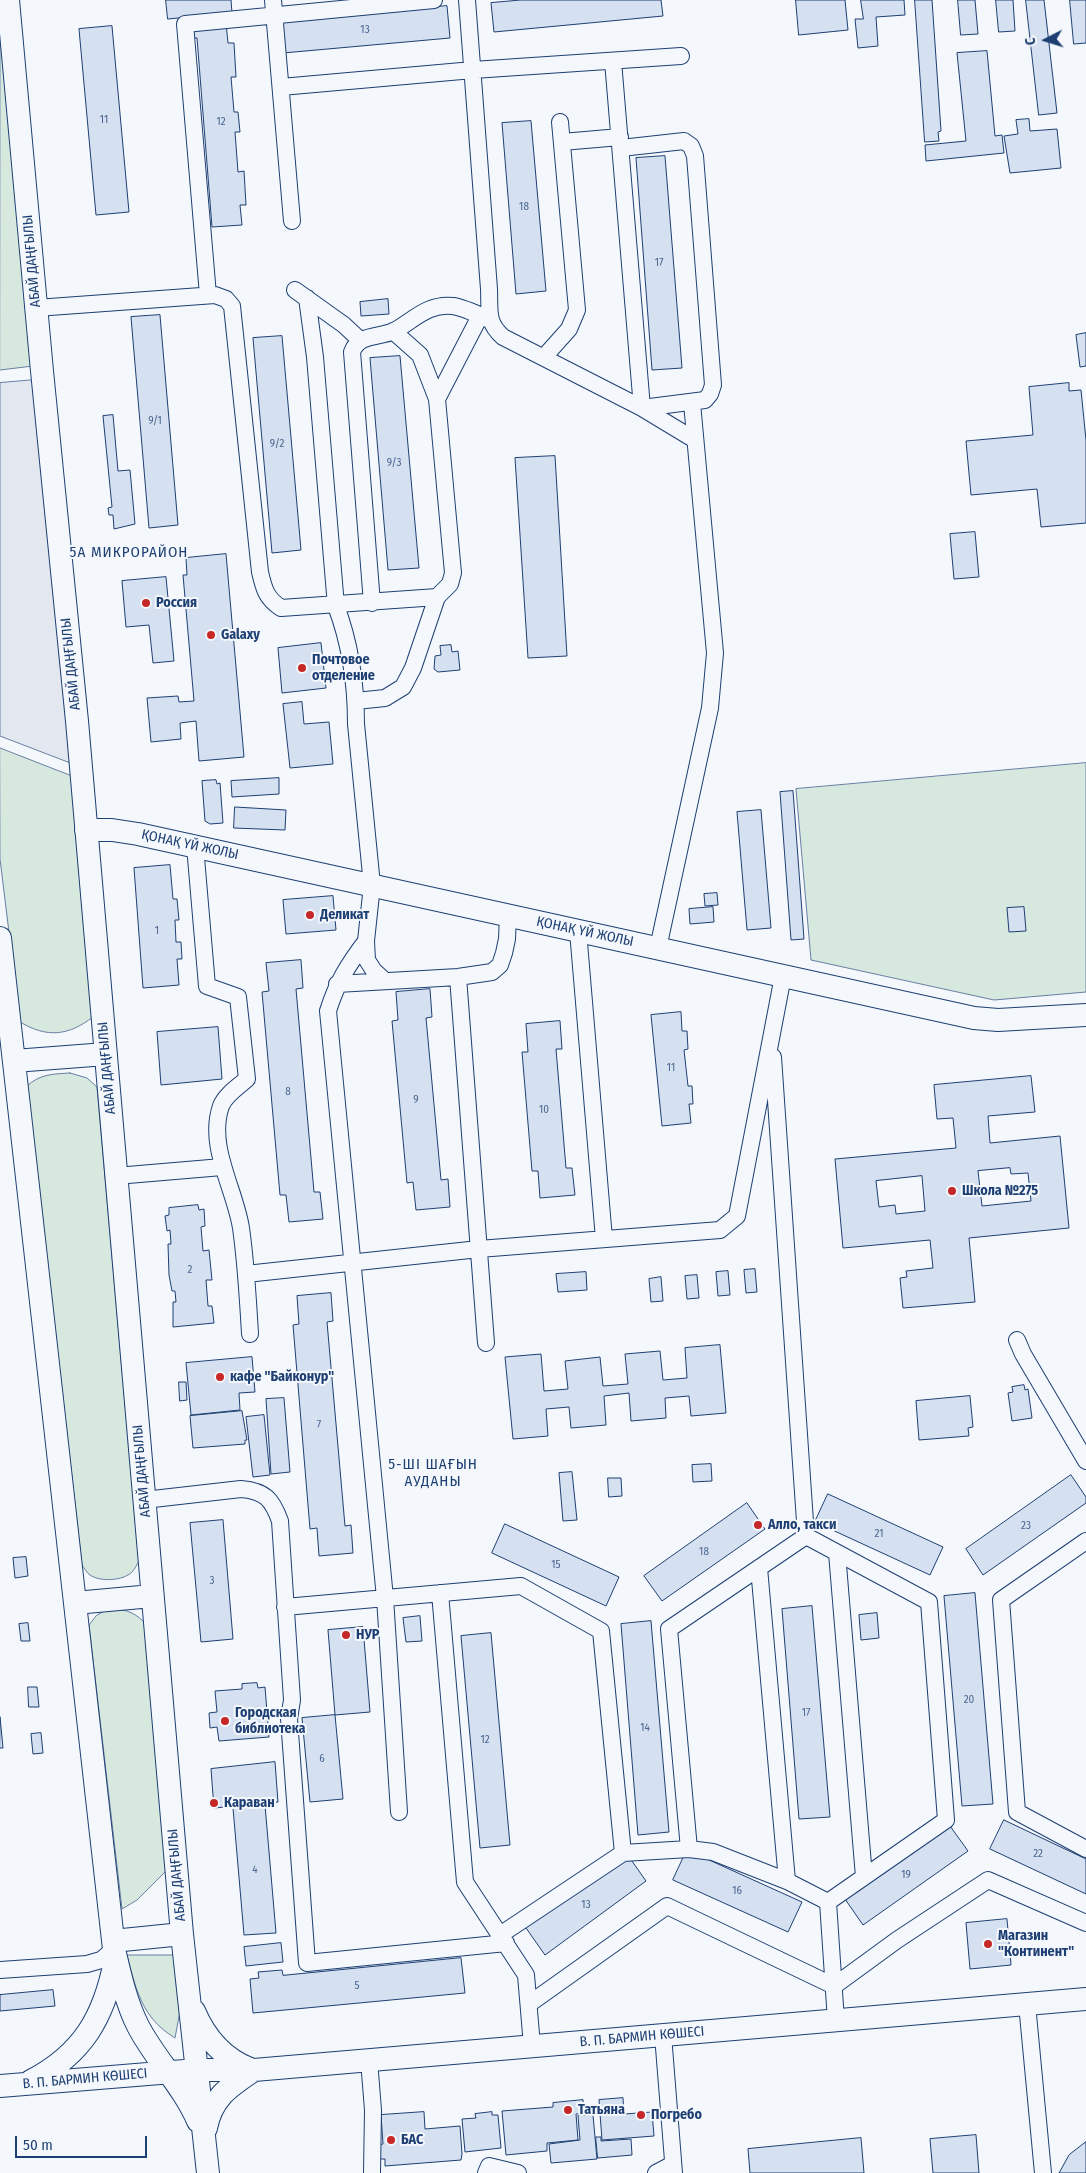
<!DOCTYPE html>
<meta charset="utf-8">
<style>
body{margin:0}
#map{position:relative;width:1086px;height:2173px;overflow:hidden;background:#f4f7fb;font-family:"Fira Sans Condensed",sans-serif}
canvas{display:block}
.north{position:absolute;left:1021px;top:15px;width:50px;height:50px;-webkit-text-stroke:4px #f4f7fb;paint-order:stroke;rotate:265deg;font-size:14px;font-weight:700;line-height:20px;text-align:center;color:#1d3f73}
.north::after{content:'';display:block;margin:auto;width:18px;height:22px;background:#1d3f73;clip-path:polygon(50% 0,100% 100%,50% 72%,0 100%)}
.scale{position:absolute;left:15px;top:2136px;width:132px;height:22px;box-sizing:border-box;border:2px solid #1d3f73;border-top:0;padding-left:6px;font-size:15px;line-height:18px;white-space:nowrap;color:#1d3f73;-webkit-text-stroke:4px #f4f7fb;paint-order:stroke}
</style>
<div id="map">
<canvas width="1086" height="2173"></canvas>
<div class="north">С</div>
<div class="scale">50 m</div>
</div>
<script>
const c = document.querySelector('canvas').getContext('2d');
c.lineJoin = 'round';
function fillPath(path, color) { c.fillStyle = color; c.fill(path, 'evenodd'); }
function trace(path, color, width, dash) { c.strokeStyle = color; c.lineWidth = width; c.lineCap = dash ? 'butt' : 'round'; c.setLineDash(dash || []); c.stroke(path); }
function write(font, color, halo, rows, align = 'center') {
  c.font = font + ' "Fira Sans Condensed",sans-serif'; c.lineWidth = 4; c.setLineDash([]); c.textBaseline = 'middle'; c.strokeStyle = halo; c.fillStyle = color; for (const [text, x, y, turn = 0] of rows) {
    c.save(); c.translate(x, y); c.rotate((+turn || 0) * Math.PI / 180); c.textAlign = isNaN(turn) ? turn : align; if (halo) c.strokeText(text, 0, 0); c.fillText(text, 0, 0); c.restore();
  }
}
const green = new Path2D(`
 M0,17l33,349 -33,4z
 M0,748l72,28 21,241c-25,19 -46,21 -73,5l-20,-163z
 M1086,763v229l-92,8 -183,-40 -15,-171z
 M70,1073l17,5 10,9 42,474c-2,3 -4,8 -7,11 -9,9 -32,10 -42,3 -3,-2 -6,-7 -8,-10l-55,-479c13,-12 26,-12 43,-13z
 M108,1609c16,0 25,2 36,13l23,248 -30,30 -15,9 -33,-284 7,-9z
 M127,1955h49l4,56 -5,27c-33,-20 -39,-48 -48,-83z`);
fillPath(green, '#d7e8df');
trace(green, '#687fa3', 1);
const parking = new Path2D(`
 M35,380l38,384 -73,-28v-353z`);
fillPath(parking, '#e3e8f0');
trace(parking, '#687fa3', 1);
const building = new Path2D(`
 M166,0h65l1,13 -64,6z
 M521,0h140l2,16 -169,16 -3,-29z
 M796,0h49l3,30 -49,5z
 M861,0h43l1,15 -29,2 2,29 -20,2 -3,-29h8z
 M915,0h17l9,131 -3,1 1,9 -14,1z
 M958,0h17l3,34 -17,1z
 M996,0h17l2,31 -16,1z
 M1026,0h18l13,113 -18,2z
 M1070,0h16v43l-12,1z
 M447,6l3,32 -167,15 -3,-32z
 M226,23l2,20h6l2,34h-5l3,35h4l2,20h-5l3,40 6,-1 2,34h-6l2,20 -30,2 -15,-189h-3l-1,-13z
 M112,26l17,186 -33,3 -17,-186z
 M987,51l8,85 7,-1 2,18 -78,8 -1,-16 41,-4 -9,-88z
 M1029,119l1,12 27,-2 4,39 -51,5 -6,-37 14,-2 -2,-14z
 M531,121l15,170 -30,3 -14,-171z
 M665,156l17,212 -30,2 -16,-212z
 M388,299l1,15 -28,2 -1,-14z
 M160,315l18,210 -29,3 -18,-211z
 M1086,333v33l-6,1 -4,-32z
 M282,336l19,214 -29,3 -19,-215z
 M400,356l19,212 -31,2 -18,-212z
 M1069,383v8l12,-1 5,50v83l-45,4 -4,-38 -66,6 -5,-54 67,-6 -4,-48z
 M113,415l5,56 12,-1 5,54 -21,5 -1,-14h-4l-1,-7 4,-1 -9,-91z
 M555,456l12,200 -39,2 -13,-200z
 M975,532l4,45 -25,2 -4,-45z
 M226,554l18,203 -45,4 -3,-40 -16,2 1,16 -30,3 -4,-44 31,-2 1,6 15,-1 -11,-126h4l-1,-17z
 M166,577l8,84 -21,2 -4,-38 -23,2 -4,-46z
 M321,643l5,45 -44,5 -4,-45z
 M451,645l1,7 6,-1 2,19 -22,2 -4,-3 1,-13 6,-1 -1,-9z
 M302,702l2,22 25,-2 4,42 -43,4 -7,-64z
 M279,778v16l-47,3 -1,-16z
 M216,780l1,4 3,-1 3,40 -13,1 -5,-3 -3,-40z
 M793,791l11,148 -13,1 -11,-148z
 M235,807l51,3 -1,20 -51,-2z
 M761,810l10,118 -24,2 -10,-118z
 M170,865l3,34h4l2,21h-4l1,22h5l1,17h-5l2,26 -36,3 -9,-120z
 M717,893l1,12 -13,1 -1,-12z
 M333,896l3,34 -50,4 -3,-34z
 M713,907l1,15 -24,2 -1,-15z
 M1024,907l2,24 -17,1 -2,-24z
 M301,960l2,28 -7,1 18,203h6l3,27 -34,3 -3,-27h-6l-18,-203 7,-1 -3,-28z
 M430,989l2,28 -6,1 15,162 7,-1 2,28 -34,3 -3,-28 -6,1 -15,-162 6,-1 -2,-28z
 M681,1012l1,19h5l1,18 -4,1 4,36h4l1,18h-4l2,19 -29,3 -11,-111z
 M560,1021l2,28h-6l10,119h6l3,27 -35,3 -2,-27h-6l-10,-119h6l-2,-28z
 M218,1027l4,52 -61,6 -4,-53z
 M1031,1076l4,36 -47,4 2,27 70,-7 9,92 -100,10 6,64 -72,6 -3,-30 7,-1 -1,-6 27,-3 -3,-28 -87,8 -8,-89 121,-11 -3,-30 -16,1 -3,-34zM1010,1168l1,6 17,-1 3,28 -49,5 -4,-35zM922,1176l3,35 -29,3 -1,-9 -16,2 -3,-26z
 M198,1205l1,5 5,-1 1,17 -4,1 2,24 6,-1 3,30h-6l2,26h4l2,17 -41,4v-25h3l-1,-11h-3l-3,-16 -1,-31h3l-1,-14 -3,1 -2,-15 4,-1v-7z
 M755,1269l2,23 -11,1 -2,-23z
 M728,1271l2,24 -12,1 -2,-24z
 M586,1272l1,18 -29,2 -2,-18z
 M697,1275l2,23 -12,1 -2,-23z
 M661,1277l2,24 -12,1 -2,-23z
 M331,1293l2,28 -6,1 18,204 6,-1 2,28 -34,3 -2,-28 -7,1 -17,-204 6,-1 -2,-28z
 M720,1345l6,68 -35,3 -2,-20 -24,2 1,20 -35,3 -2,-28 -25,3 2,29 -35,3 -2,-21 -23,2 2,27 -35,3 -8,-82 36,-3 3,37 24,-2 -3,-28 35,-4 3,29 25,-2 -3,-30 35,-3 3,29 24,-2 -2,-30z
 M252,1357l3,35 -16,1 1,17 -49,5 -5,-52z
 M179,1382h7l1,18 -7,1z
 M1024,1385l1,5 3,-1 4,29 -20,3 -4,-28 5,-1 -1,-5z
 M970,1396l3,31 -5,1 1,8 -50,4 -3,-39z
 M284,1398l6,74 -19,2 -5,-75z
 M242,1411l5,29h-2v4l-52,4 -3,-32z
 M264,1415l6,60 -17,2 -7,-60z
 M711,1464l1,17 -19,1 -1,-17z
 M572,1472l5,48 -14,1 -4,-48z
 M1071,1475l15,22v6l-103,72 -17,-26z
 M608,1478h13l1,18 -13,1z
 M828,1494l115,53 -13,28 -115,-53z
 M747,1503l18,26 -103,72 -18,-25z
 M223,1520l10,119 -32,3 -11,-119z
 M505,1524l114,53 -13,29 -114,-53z
 M26,1557l2,19 -13,2 -2,-20z
 M975,1593l18,211 -31,2 -18,-210z
 M812,1606l18,211 -31,2 -17,-210z
 M877,1613l2,25 -18,2 -2,-25z
 M420,1616l2,25 -16,1 -3,-24z
 M651,1621l18,211 -31,3 -17,-211z
 M28,1623l2,18h-9l-2,-17z
 M363,1627l7,85 -35,3 -7,-85z
 M491,1633l19,212 -30,3 -19,-212z
 M257,1683l1,5 7,-1 4,50 -50,4 -2,-14 -7,1 -1,-15 8,-1 -2,-21 27,-2v-5z
 M28,1687h9l2,20h-10z
 M335,1715l8,84 -33,3 -8,-84z
 M0,1717l3,31h-3z
 M41,1733l2,20 -10,1 -2,-20z
 M275,1762l3,40 -64,6 -3,-39z
 M265,1805l11,128 -32,2 -11,-127z
 M1004,1820l82,39v35l-96,-45z
 M950,1826l18,25 -105,74 -18,-26z
 M687,1850l115,52 -14,30 -115,-52z
 M627,1854l19,27 -101,74 -19,-27z
 M1007,1919l4,46 -41,4 -4,-46z
 M281,1943l2,19 -37,4 -2,-19z
 M461,1958l4,35 -212,20 -3,-34 9,-1 -1,-6 24,-2 1,5z
 M53,1990l2,16 -55,5v-16z
 M623,2098l1,16 28,-2 2,24 -52,4 -3,-40z
 M583,2100l1,13 -8,1 2,26 -31,3v8l-41,4 -4,-44 51,-4v-4z
 M424,2112l1,17 35,-3 2,28 -1,6 -76,6v-7h-6l-1,-14 5,-1 -2,-29z
 M492,2112v3h6l3,33 -36,4 -3,-33 14,-1 -1,-4z
 M593,2115l4,44 -46,4 -2,-19 31,-4 -2,-24z
 M976,2135l3,38h-46l-3,-34z
 M596,2137h5v4l30,-2 1,16 -34,3z
 M861,2138l3,35h-114l-2,-24z
 M1086,2142v31h-27l10,-18z`);
fillPath(building, '#d5e0f0');
trace(building, '#1d3f73', 1);
const street = new Path2D(`
 M273,0l19,221
 M467,0l22,289c1,21 -3,33 14,48l139,71 53,32
 M613,61l29,347 63,-8 5,-6 3,-9 -18,-229 -4,-10 -7,-5 -63,7
 M281,87l192,-17 208,-14
 M562,142l58,-5
 M295,290l49,35 16,15
 M208,295l-23,-271 249,-24
 M307,298l8,59 21,249c14,37 20,78 20,118l16,161 -6,56 1,19 7,11 11,10
 M36,308l179,-13 11,4 6,7 28,266c4,17 6,26 21,36l156,-11 13,-13 3,-11 -16,-174 -17,-44 -27,-24
 M544,357l25,-28 8,-19 -17,-188
 M437,399l43,-83
 M372,603l-20,-251c7,-19 27,-14 42,-21 20,-11 34,-28 59,-25 12,2 26,9 37,14
 M356,701l29,-3 18,-11 10,-19 24,-71
 M195,846l12,140 31,11 9,82c-8,7 -22,16 -26,27 -14,40 14,83 20,122 5,35 7,71 9,106
 M578,931l26,308
 M366,941c-18,24 -29,41 -38,70l57,587 14,214
 M658,948l52,-240 5,-55 -23,-250
 M458,977l28,366
 M337,984l121,-7 34,-5 8,-7 4,-12 3,-14 1,-24
 M773,1057l33,479
 M116,1176l106,-9
 M246,1274l233,-25 241,-19 17,-14 46,-240
 M1017,1340l6,14 63,107
 M144,1500l97,-11c24,2 31,10 39,32l12,179 -3,19 18,244 199,-20
 M806,1536l123,66 17,218 -118,82
 M1086,1541l-85,59 16,212 69,37
 M837,1553l27,324
 M759,1568l28,313
 M440,1593l25,289 61,93 6,71
 M285,1607l236,-21 80,45 22,222
 M689,1849l-20,-220 137,-93
 M828,1902l8,119
 M500,1935l123,-82 66,-4 24,3 74,29 41,21
 M0,1970l87,-6 14,-4 13,-11
 M834,1986l63,-46 91,-60 98,43
 M529,2004l138,-98 167,80
 M1027,2004l16,169
 M663,2035l11,138
 M369,2060l4,50 -1,63
 M486,2173l3,-7 29,7
 M656,2173l17,-9`);
const secondary = new Path2D(`
 M8,0l34,371 35,350 105,1213 26,239
 M86,830h26l26,4 836,184 24,2 88,-5
 M0,938l114,1011c6,26 12,53 24,77 17,33 45,60 60,95
 M14,1061l92,-7
 M75,1603l77,-7
 M113,1941l69,-7
 M194,2011c11,26 30,48 56,58
 M31,2081c52,-27 73,-64 84,-120
 M0,2086l197,-16h57l832,-71
 M206,2128c6,-31 23,-41 48,-58`);
trace(street, '#1d3f73', 18);
trace(secondary, '#1d3f73', 24);
trace(street, '#f4f7fb', 16);
trace(secondary, '#f4f7fb', 22);
for (const [x, y, r, color] of [
 [146,603,5,"#c62828"],
 [211,635,5,"#c62828"],
 [302,668,5,"#c62828"],
 [310,915,5,"#c62828"],
 [952,1191,5,"#c62828"],
 [220,1377,5,"#c62828"],
 [758,1525,5,"#c62828"],
 [346,1635,5,"#c62828"],
 [225,1721,5,"#c62828"],
 [214,1803,5,"#c62828"],
 [988,1944,5,"#c62828"],
 [568,2110,5,"#c62828"],
 [641,2115,5,"#c62828"],
 [391,2140,5,"#c62828"]
]) { const dot = new Path2D(); dot.arc(x, y, r, 0, 2 * Math.PI); c.fillStyle = color; c.fill(dot); trace(dot, '#f4f7fb', 2); }
write('11px', '#4b6792', null, [
 ["13",365,30],
 ["11",104,120],
 ["12",221,122],
 ["18",524,207],
 ["17",659,263],
 ["9/1",155,421],
 ["9/2",277,444],
 ["9/3",394,463],
 ["1",157,931],
 ["11",671,1068],
 ["8",288,1092],
 ["9",416,1100],
 ["10",544,1110],
 ["2",190,1270],
 ["7",319,1425],
 ["23",1026,1526],
 ["21",879,1534],
 ["18",704,1552],
 ["15",556,1565],
 ["3",212,1581],
 ["20",969,1700],
 ["17",806,1713],
 ["14",645,1728],
 ["12",485,1740],
 ["6",322,1759],
 ["22",1038,1854],
 ["4",255,1870],
 ["19",906,1875],
 ["16",737,1891],
 ["13",586,1905],
 ["5",357,1986]
]);
write('14px', '#1d3f73', '#f4f7fb', [
 ["АБАЙ ДАҢҒЫЛЫ",32,261,-95],
 ["АБАЙ ДАҢҒЫЛЫ",71,664,-96],
 ["ҚОНАҚ ҮЙ ЖОЛЫ",190,845,12],
 ["ҚОНАҚ ҮЙ ЖОЛЫ",585,932,12],
 ["АБАЙ ДАҢҒЫЛЫ",107,1068,-95],
 ["АБАЙ ДАҢҒЫЛЫ",142,1471,-95],
 ["АБАЙ ДАҢҒЫЛЫ",177,1875,-95],
 ["В. П. БАРМИН КӨШЕСІ",642,2037,-5],
 ["В. П. БАРМИН КӨШЕСІ",85,2079,-5]
]);
write('bold 14px', '#1d3f73', '#f4f7fb', [
 ["Россия",156,603],
 ["Galaxy",221,635],
 ["Почтовое",312,660],
 ["отделение",312,676],
 ["Деликат",320,915],
 ["Школа №275",962,1191],
 ["кафе \"Байконур\"",230,1377],
 ["Алло, такси",768,1525],
 ["НУР",356,1635],
 ["Городская",235,1713],
 ["библиотека",235,1729],
 ["Караван",224,1803],
 ["Магазин",998,1936],
 ["\"Континент\"",998,1952],
 ["Татьяна",578,2110],
 ["Погребо",651,2115],
 ["БАС",401,2140]
], 'left');
c.letterSpacing = '1px';
write('15px', '#1d3f73', '#f4f7fb', [
 ["5А МИКРОРАЙОН",129,553],
 ["5-ШІ ШАҒЫН",433,1465],
 ["АУДАНЫ",433,1482]
]);
c.letterSpacing = '0px';
</script>
